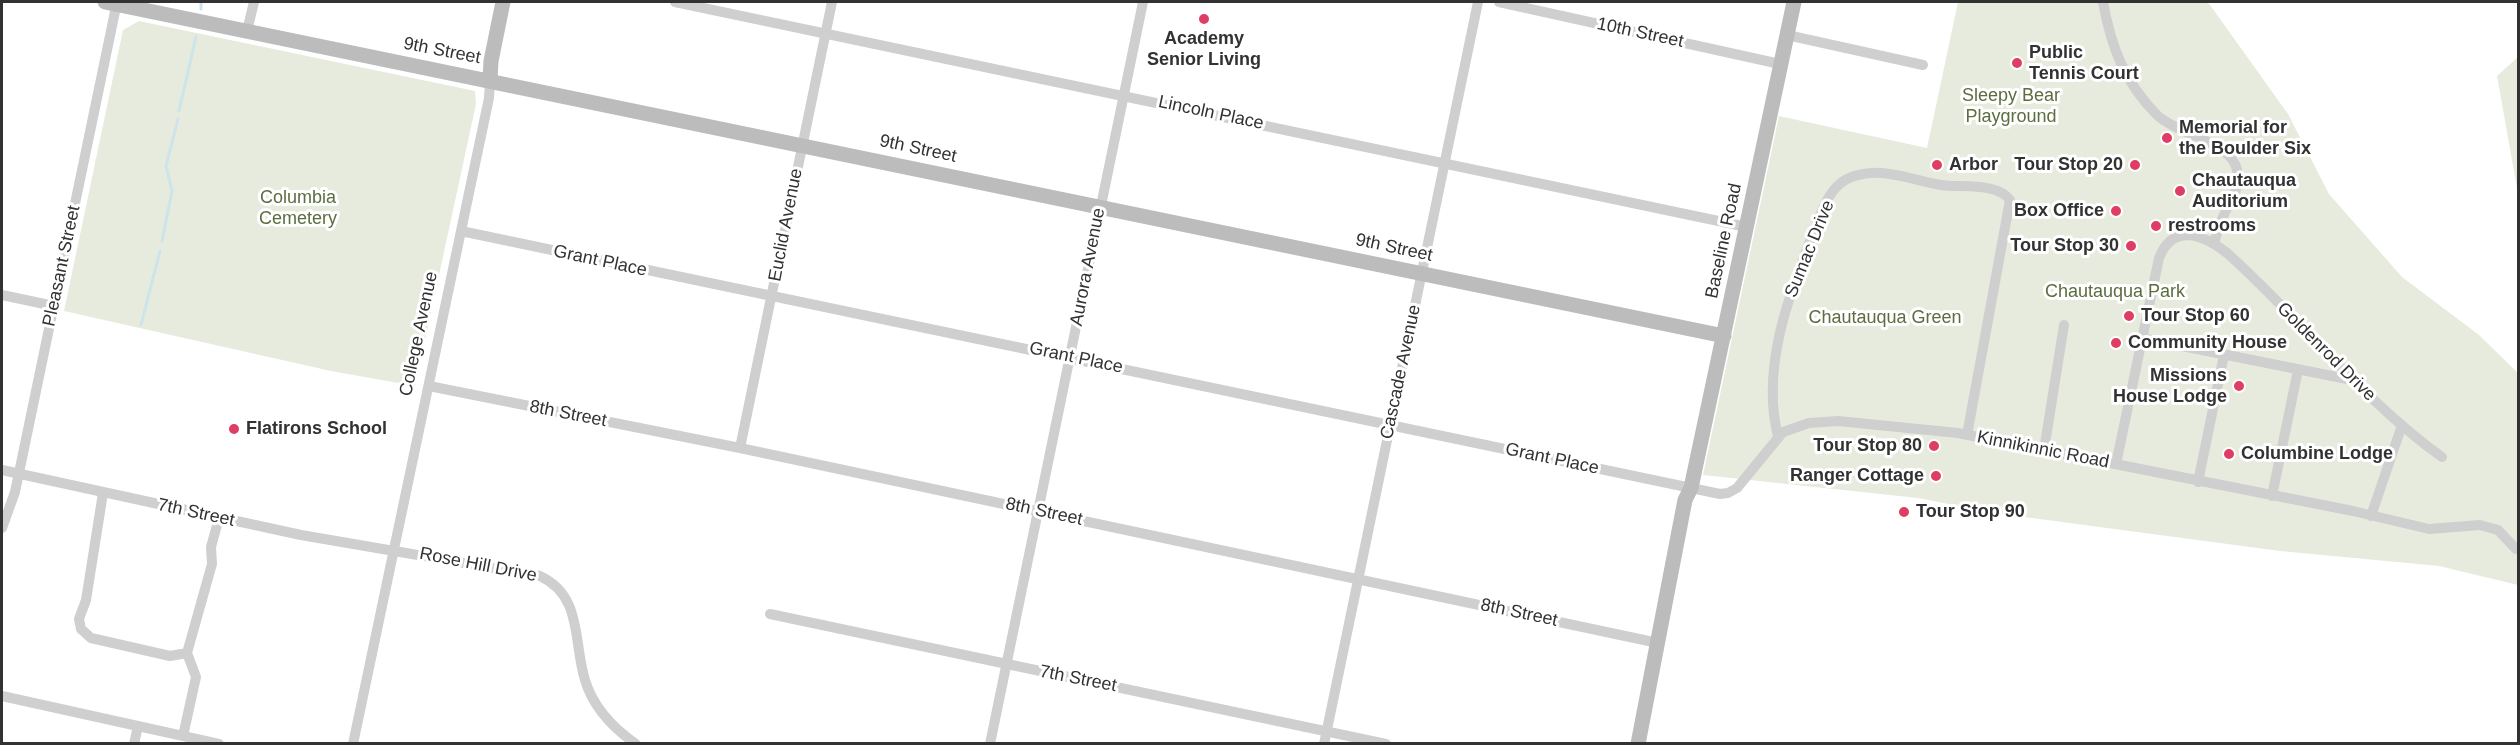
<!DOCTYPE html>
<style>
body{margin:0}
#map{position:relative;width:2520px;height:745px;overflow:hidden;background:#fff;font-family:Helvetica,sans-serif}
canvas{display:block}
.frame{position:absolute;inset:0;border:3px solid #323232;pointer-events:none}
</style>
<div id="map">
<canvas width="2520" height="745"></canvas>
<div class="frame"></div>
</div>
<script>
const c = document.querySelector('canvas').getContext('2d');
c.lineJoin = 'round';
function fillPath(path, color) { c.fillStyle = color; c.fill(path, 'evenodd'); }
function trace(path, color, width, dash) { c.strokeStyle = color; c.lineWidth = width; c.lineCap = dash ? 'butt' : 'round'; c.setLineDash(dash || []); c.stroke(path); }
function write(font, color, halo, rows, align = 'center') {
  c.font = font + ' Helvetica,sans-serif'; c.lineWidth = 6; c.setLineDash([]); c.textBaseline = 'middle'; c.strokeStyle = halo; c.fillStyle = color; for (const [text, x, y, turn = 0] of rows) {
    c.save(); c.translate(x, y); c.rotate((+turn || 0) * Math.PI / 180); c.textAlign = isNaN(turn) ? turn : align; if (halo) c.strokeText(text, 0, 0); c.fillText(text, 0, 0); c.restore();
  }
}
fillPath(new Path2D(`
 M1958,2h248l4,3 78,109 41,80 73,83 77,58 39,38v212l-79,-19 -159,-15 -286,-38 -76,-15 -215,-23 76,-359 148,32z
 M139,21l336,70 1,13 -61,282 -84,-15 -267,-60 59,-281z
 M2518,57v137l-21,-118z`), '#e7ebde');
trace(new Path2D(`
 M201,2v7
 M179,111l17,-74
 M162,241l10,-50 -6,-25 12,-47
 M141,325l19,-74`), '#cce4ea', 3);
trace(new Path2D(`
 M675,2l1072,225
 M1499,2l281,62
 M2103,2c8,44 21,80 54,113 21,20 75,27 80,55 4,20 -7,29 -14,47 -4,8 -6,17 -9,26
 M247,31l7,-29
 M1787,35l136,30
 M461,231l1259,263 8,-1 9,-5 46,-56 26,-9 29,-2 120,12 395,78 76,18 51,-4 18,5 18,19
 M2,295l52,11
 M2142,338l210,42
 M429,386l311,62 918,195
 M1778,436c-17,-66 10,-139 34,-200 8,-19 15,-47 35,-57 32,-15 62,1 94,6 20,3 56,-3 69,15l-43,235
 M740,448l92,-446
 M2044,450l20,-125
 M2116,464l43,-206c14,-36 45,-23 68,-5 74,66 134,146 215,204
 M2,470l299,65 239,41c43,20 33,66 45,104 8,27 28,48 51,64
 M2198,482l26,-127
 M103,493l-17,107 -7,19 2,10 10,9 79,18 17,-3
 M2272,496l26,-126
 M2371,516l31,-91
 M2,528l13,-36 102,-490
 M770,614l616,130
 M2,696l217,48
 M183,736l13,-59 -9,-24 25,-89 -1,-17 8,-29
 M134,744l4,-18
 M353,744l136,-646 1,-18
 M990,744l153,-742
 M1324,744l154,-742`), '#cfcfcf', 10);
trace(new Path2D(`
 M105,2l1619,334
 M490,80l1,-19 12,-59
 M1638,744l47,-244 6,-12 103,-486`), '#bcbcbc', 15);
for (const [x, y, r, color] of [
 [1204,19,6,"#df3e64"],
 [2017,63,6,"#df3e64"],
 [2167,138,6,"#df3e64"],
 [1937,165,6,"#df3e64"],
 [2135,165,6,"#df3e64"],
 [2180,191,6,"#df3e64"],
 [2116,211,6,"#df3e64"],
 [2156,226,6,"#df3e64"],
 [2131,246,6,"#df3e64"],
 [2129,316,6,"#df3e64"],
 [2116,343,6,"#df3e64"],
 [2239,386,6,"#df3e64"],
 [234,429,6,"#df3e64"],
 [1934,446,6,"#df3e64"],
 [2229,454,6,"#df3e64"],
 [1936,476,6,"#df3e64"],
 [1904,512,6,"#df3e64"]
]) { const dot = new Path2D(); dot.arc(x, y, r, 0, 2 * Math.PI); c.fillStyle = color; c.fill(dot); trace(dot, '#fff', 2); }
write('18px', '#323232', '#fff', [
 ["10th Street",1640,33,12],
 ["9th Street",442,51,11],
 ["Lincoln Place",1211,113,12],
 ["9th Street",918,149,12],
 ["Euclid Avenue",786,225,-79],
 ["Baseline Road",1724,241,-78],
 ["9th Street",1394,248,12],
 ["Sumac Drive",1810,249,-68],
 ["Grant Place",600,261,12],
 ["Pleasant Street",62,266,-78],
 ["Aurora Avenue",1088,267,-79],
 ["College Avenue",419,334,-78],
 ["Goldenrod Drive",2326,352,45],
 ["Grant Place",1076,358,12],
 ["Cascade Avenue",1401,372,-78],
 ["8th Street",568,414,11],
 ["Kinnikinnic Road",2043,450,11],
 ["Grant Place",1552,459,12],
 ["8th Street",1044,512,12],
 ["7th Street",196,513,12],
 ["Rose Hill Drive",478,565,11],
 ["8th Street",1519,613,12],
 ["7th Street",1078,679,11]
]);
write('bold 18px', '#323232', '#fff', [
 ["Academy",1204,39,"center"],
 ["Senior Living",1204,60,"center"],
 ["Public",2029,53],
 ["Tennis Court",2029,74],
 ["Memorial for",2179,128],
 ["the Boulder Six",2179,149],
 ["Arbor",1949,165],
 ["Tour Stop 20",2123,165,"right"],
 ["Chautauqua",2192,181],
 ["Auditorium",2192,202],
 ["Box Office",2104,211,"right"],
 ["restrooms",2168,226],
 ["Tour Stop 30",2119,246,"right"],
 ["Tour Stop 60",2141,316],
 ["Community House",2128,343],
 ["Missions",2227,376,"right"],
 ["House Lodge",2227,397,"right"],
 ["Flatirons School",246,429],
 ["Tour Stop 80",1922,446,"right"],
 ["Columbine Lodge",2241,454],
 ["Ranger Cottage",1924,476,"right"],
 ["Tour Stop 90",1916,512]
], 'left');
write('18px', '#5c6d40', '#fff', [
 ["Sleepy Bear",2011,96],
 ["Playground",2011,117],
 ["Columbia",298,198],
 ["Cemetery",298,219],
 ["Chautauqua Park",2115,292],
 ["Chautauqua Green",1885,318]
]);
</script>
